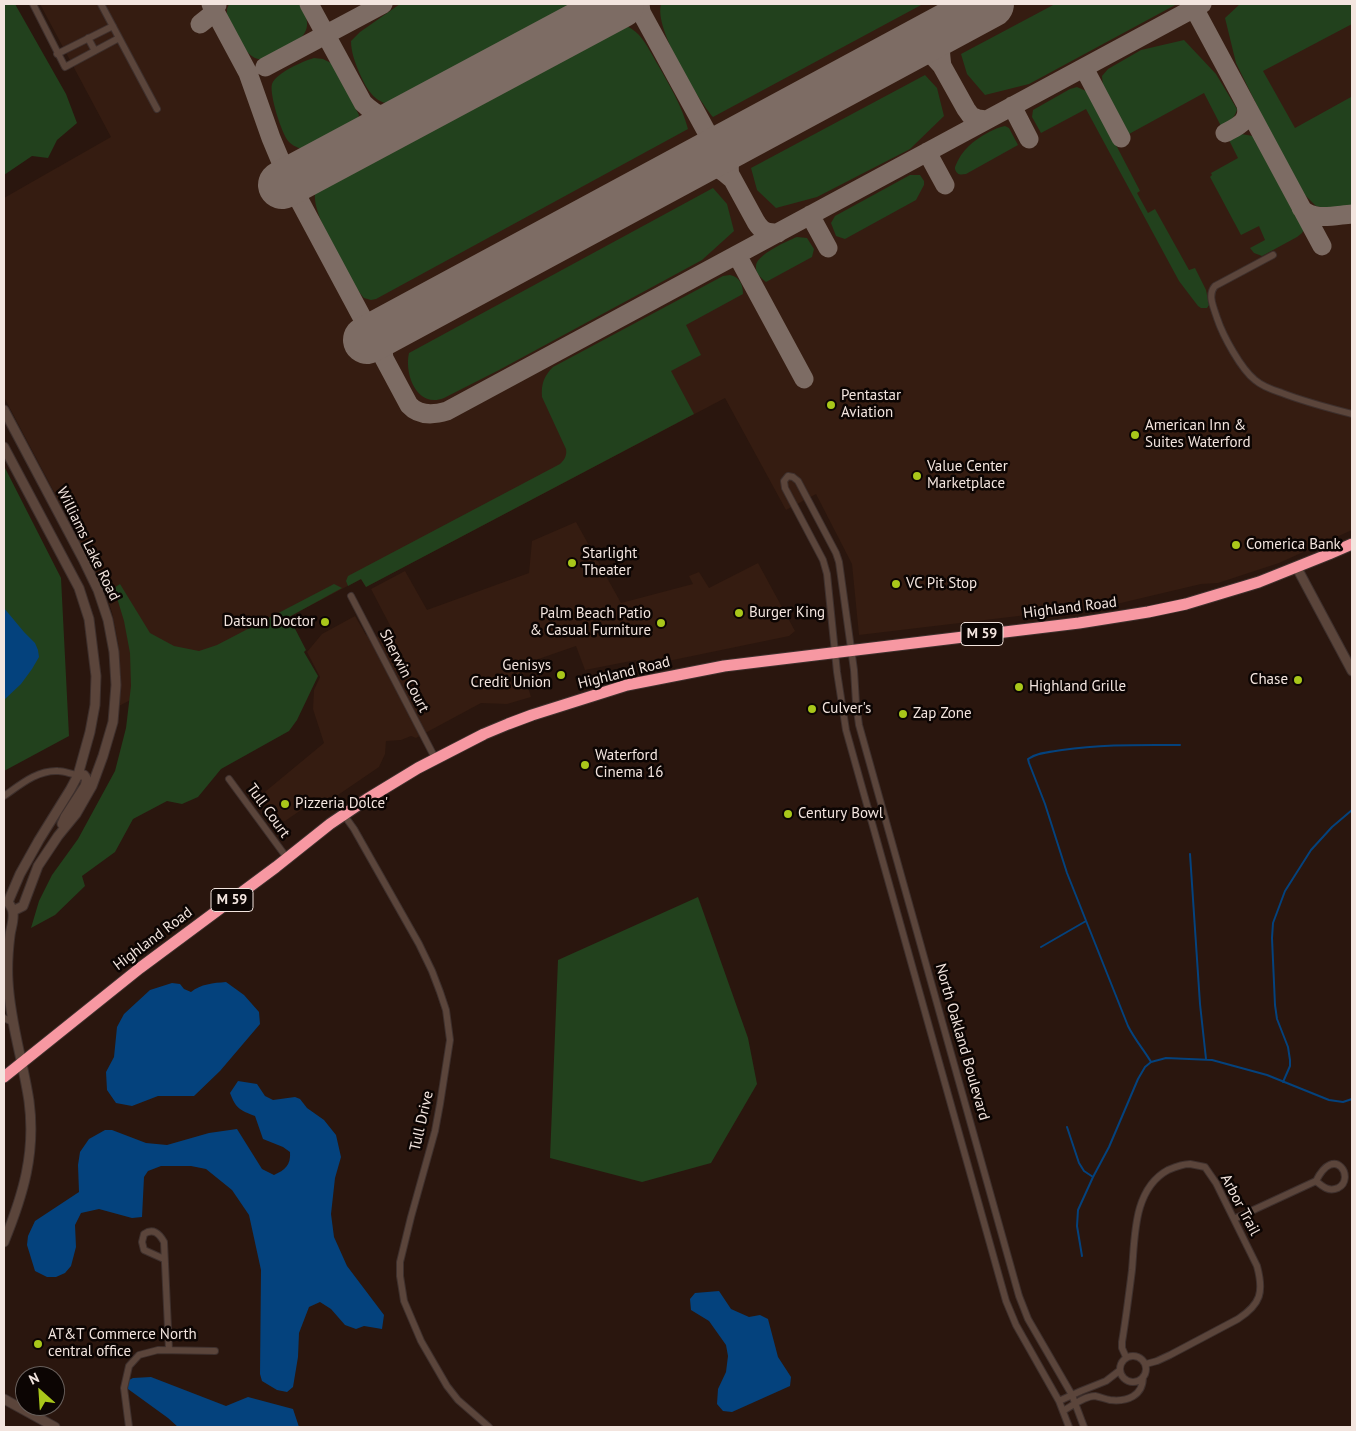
<!DOCTYPE html>
<style>
body{margin:0}
#map{position:relative;width:1356px;height:1431px;overflow:hidden;background:#2a160e;font-family:"PT Sans",sans-serif}
canvas{display:block}
.frame{position:absolute;inset:0;border:5px solid #f3e5df;pointer-events:none}
.north{position:absolute;left:15px;top:1366px;width:50px;height:50px;box-sizing:border-box;background:#0c0503;border:1px solid #685f5b;border-radius:50%;rotate:334deg;font-size:14px;font-weight:700;line-height:20px;text-align:center;color:#f3e5df}
.north::after{content:'';display:block;margin:auto;width:18px;height:22px;background:#a9c71a;clip-path:polygon(50% 0,100% 100%,50% 72%,0 100%)}
</style>
<div id="map">
<canvas width="1356" height="1431"></canvas>
<div class="frame"></div>
<div class="north">N</div>
</div>
<script>
const c = document.querySelector('canvas').getContext('2d');
c.lineJoin = 'round';
function fillPath(path, color) { c.fillStyle = color; c.fill(path, 'evenodd'); }
function trace(path, color, width, dash) { c.strokeStyle = color; c.lineWidth = width; c.lineCap = dash ? 'butt' : 'round'; c.setLineDash(dash || []); c.stroke(path); }
function write(font, color, halo, rows, align = 'center') {
  c.font = font + ' "PT Sans",sans-serif'; c.lineWidth = 5; c.setLineDash([]); c.textBaseline = 'middle'; c.strokeStyle = halo; c.fillStyle = color; for (const [text, x, y, turn = 0] of rows) {
    c.save(); c.translate(x, y); c.rotate((+turn || 0) * Math.PI / 180); c.textAlign = isNaN(turn) ? turn : align; if (halo) c.strokeText(text, 0, 0); c.fillText(text, 0, 0); c.restore();
  }
}
fillPath(new Path2D(`
 M40,4h1312v526l-73,33 -61,20 -17,1 -114,27 -35,1 -193,23 -7,-71 -36,-70 -30,16 -61,-112 -359,189 -5,-8 -242,127 2,-23 -3,-41 -6,-30 -9,-27 -99,-188v-199l107,-61z
 M576,522l45,81 72,-19 -4,-8 10,-4 10,16 49,-25 37,68 -6,5 -150,31 -3,-7 -51,10 -9,-24 -55,19 10,32 -24,7 -26,-1 -65,35 -5,-2 -10,4 -15,1 -1,13 -6,13 -44,30 -26,14 -5,-3 -19,13 -6,-1 -19,-24 64,-53 -11,-34 1,-19 6,-13 -13,-25 15,-18 33,-18 11,19 19,3 9,-5 -23,-44 34,-18 22,39 102,-37 3,-32z`), '#351c11');
fillPath(new Path2D(`
 M4,4h11l51,90 11,29 -20,17 -9,18 -16,-2 -28,19z
 M229,4h71c8,14 12,26 -3,37 -9,5 -25,16 -35,18 -16,3 -29,-32 -35,-44v-6z
 M400,4h184l-178,96c-26,12 -38,-7 -47,-28 -4,-10 -8,-20 -8,-31l9,-9z
 M661,4h262l-210,113c-17,-21 -59,-88 -52,-113z
 M1055,4h122l-148,80 -44,11 -18,-21 -6,-20z
 M1240,4h112v20l-89,47 32,57 56,-31 1,2v107l-28,2 -8,-2 -15,-15 -26,-49 -39,-79 -11,-45z
 M623,24c6,3 11,6 16,11 8,9 13,20 19,30 12,21 24,41 30,64l-312,170 -5,1 -7,-2c-14,-17 -48,-78 -49,-99 -1,-7 3,-12 8,-17l289,-157z
 M1184,40l32,34 21,35c-2,9 -8,13 -16,17l-17,-33 -75,41 -26,-47 -1,-11 6,-7 33,-19z
 M314,58l9,1 10,5 26,51 -3,11 -4,3c-9,5 -28,18 -37,21 -8,2 -20,-2 -26,-8 -7,-7 -20,-48 -17,-58 4,-11 31,-23 42,-26z
 M925,75l12,13 7,28 -34,33 -93,48 -41,11 -19,-18 -6,-22z
 M1077,87l9,4 5,6 49,94 -3,2 11,20 7,-4 34,61 6,-2 11,22 3,15 -2,3h-6l-3,-2 -19,-25 -93,-172 -45,24 -9,-16 1,-7 37,-21z
 M1005,126l4,2 9,17 -52,29c-6,1 -9,1 -11,-5v-2c7,-18 18,-26 34,-35 6,-3 10,-5 16,-6z
 M1241,134l12,2 6,10 45,83 -2,4 -5,4 -35,19 -8,-3 -4,-5 15,-8 -6,-14 -18,9 -31,-58 2,-2 -1,-2 27,-15 -9,-18z
 M910,175h10l4,6v4l-8,15 -71,39 -9,-3 -5,-13 4,-7z
 M713,188l14,16 7,27 -32,29 -203,110 -55,28c-27,11 -40,-24 -35,-45z
 M797,237l10,1 7,11 -2,8 -46,25c-5,-4 -11,-9 -10,-16 0,-11 31,-25 41,-29z
 M730,275c10,2 13,10 13,19l-57,31 15,30 -30,16 23,43 -328,173 -5,-8 -13,7 -2,-5 2,-5 212,-112c5,-5 7,-9 6,-15l-24,-52c-1,-13 2,-21 11,-30l170,-91z
 M4,466l57,112 8,158 -65,35z
 M120,584l30,49 24,13 25,5 18,-6 117,-61 8,4 -53,29 17,33 -2,2 14,24 -21,44 -8,11 -68,38 -23,28 -16,7 -15,-3 -34,18 -18,33 -33,24 3,10 -30,29 -24,13 8,-27 13,-26 26,-36 37,-68 11,-43 5,-42 -1,-33 -6,-32 -10,-33z
 M698,897l50,141 9,46 -46,79 -69,19 -92,-24 8,-198z`), '#22411d');
fillPath(new Path2D(`
 M4,608l20,24 11,11 3,7 1,7 -7,12 -11,15 -17,16z
 M226,982l18,13 15,17 1,12 -40,47 -26,25h-36l-26,10 -16,-3 -9,-13 -1,-18 8,-15 3,-30 7,-13 26,-24 22,-7 8,1 4,5 7,3c10,-8 22,-9 35,-10z
 M238,1081l19,3 8,12 8,4 22,-3 5,2 7,9 17,12 12,15 5,22 -6,21 -4,36 3,23 13,29 37,49 -2,14 -18,-3 -8,3 -11,-4 -14,-16 -11,-7 -11,5 -10,26 -1,24 -5,30 -6,5 -10,-2 -15,-9 -2,-7 1,-104 -12,-55 -17,-25 -26,-21 -15,-3h-30l-13,5 -4,6 -2,40 -10,1 -33,-9 -18,4 -6,12 1,22 -5,19 -6,7 -9,4h-9l-12,-6 -8,-26 1,-9 7,-15 44,-29 -1,-27 2,-13 9,-13 16,-9h7l34,13 21,2 42,-12 28,-4 25,40 12,6c11,-5 17,-10 16,-23l-7,-5 -20,-8 -8,-23c-15,-6 -19,-7 -25,-23z
 M719,1291l12,18 18,8 11,-2 8,4 10,38 13,20 -1,9 -58,26 -9,-1 -6,-7 1,-15 8,-17 2,-16 -2,-11 -17,-24 -18,-11 -1,-11 5,-6z
 M151,1377l75,29 22,-9 45,12 6,18h-121l-10,-9 -40,-29 -1,-8 6,-3z`), '#04427d');
trace(new Path2D(`
 M1190,854l10,150 6,55
 M1041,947l45,-26
 M1151,1062c-7,-12 -16,-22 -23,-36l-61,-153 -22,-69 -16,-41 -1,-4c10,-7 23,-7 34,-9 40,-6 78,-5 118,-5
 M1283,1082l7,-16v-6l-2,-13 -11,-28 -2,-14 -3,-67 1,-15 12,-32 26,-41 21,-23 20,-17
 M1067,1127l12,36 5,8 9,6
 M1082,1256l-5,-30 1,-16 15,-33 16,-30 29,-68 7,-12 6,-5 15,-4 46,2 55,15 62,25 14,2 9,-3`), '#04427d', 2);
trace(new Path2D(`
 M211,4l37,69 23,65 18,43 120,224c10,11 25,10 38,6l755,-407
 M309,4l54,99c16,16 26,16 48,13
 M619,4l14,2 8,6
 M640,4l1,8 115,210c6,10 11,11 22,11
 M1194,8l128,238
 M200,24l10,-8 7,-11
 M901,52l14,-1 18,5 9,10 24,43 5,7 7,3 8,1
 M942,66c-3,-21 -3,-24 10,-42
 M265,67l118,-63
 M1084,68l37,70
 M1012,106l17,33
 M1225,133c13,-7 25,-11 21,-28
 M927,152l18,33
 M689,166c18,-3 28,-1 42,12
 M730,176c-3,-17 3,-27 14,-39
 M1301,208c12,14 35,7 51,6
 M810,215l18,33
 M737,255l67,124
 M384,358c-3,-16 1,-20 10,-33`), '#7d6c64', 19);
trace(new Path2D(`
 M282,185l338,-181
 M367,340l623,-336`), '#7d6c64', 48);
const street = new Path2D(`
 M33,4l32,63 54,-29
 M101,4l56,105
 M88,38l7,13
 M57,54l56,-28
 M1273,255l-58,31c-8,9 -1,22 2,32 6,18 24,51 38,62 8,7 18,10 27,13 23,9 47,15 70,21
 M351,596l84,162
 M229,779l58,79
 M4,796c16,-11 33,-26 54,-25 6,0 13,3 20,4
 M344,815l10,14 65,115 13,27 8,21 6,18 4,30 -10,64 -5,27 -24,86 -11,45v14l4,25 17,40 26,45 11,14 31,27
 M4,1018l8,4
 M1234,1219l82,-38c19,-38 40,-2 22,7 -9,4 -15,-1 -22,-7
 M164,1259l-20,-9 -2,-8 2,-8c9,-6 15,-1 20,8l5,108
 M1120 1369a13 13 0 1 1 26 0a13 13 0 1 1-26 0Z
 M1126,1357l-4,-9v-6c4,-24 7,-48 10,-72 3,-33 1,-81 36,-100 7,-3 14,-6 22,-6 5,1 10,2 15,3l11,16 41,83c7,26 4,38 -19,53l-68,36 -13,6 -11,3
 M1059,1401l22,-10 25,-10 13,-10
 M1063,1411c9,-5 21,-15 32,-15 5,1 10,3 15,4 17,2 33,-4 33,-23
 M129,1427l-5,-39 5,-22 10,-11 19,-5 57,1
 M1069,1427l-10,-26 -43,-76 -10,-24 -160,-571 -9,-58 -10,-98 -4,-14 -38,-72 -1,-7 4,-5 5,1 5,4 38,72 3,9 15,108 2,33 3,22 160,571 9,23 44,76 12,32`);
const secondary = new Path2D(`
 M4,410l80,151 14,29 10,30 6,32 2,33 -3,37 -10,34 -11,30 -16,28 -18,22 -20,30 -15,40 -10,5
 M4,447l75,141 10,31 7,57 -1,29 -5,27 -12,43 -8,15 -31,50 -19,34 -12,28c2,3 5,7 5,11 1,7 -2,15 -3,22 -2,16 -3,30 -2,46 2,41 15,80 21,120 7,52 -6,94 -25,141
 M1297,568l55,103
 M62,824l3,-7 20,-31c1,-4 3,-7 -1,-11h-6
 M4,1399l51,28`);
const highway = new Path2D(`
 M4,1077l136,-109 136,-101 54,-43 37,-25 51,-31 66,-34 24,-10 24,-9 95,-30 97,-19 355,-43 69,-11 38,-8 73,-22 70,-28 23,-10`);
trace(street, '#3e302d', 8);
trace(secondary, '#3e302d', 11);
trace(highway, '#3e302d', 13);
trace(street, '#5b453b', 6);
trace(secondary, '#5b453b', 9);
trace(highway, '#f798a2', 11);
for (const [x, y, r, color] of [
 [831,405,5,"#a9c71a"],
 [1135,435,5,"#a9c71a"],
 [917,476,5,"#a9c71a"],
 [1236,545,5,"#a9c71a"],
 [572,563,5,"#a9c71a"],
 [896,584,5,"#a9c71a"],
 [739,613,5,"#a9c71a"],
 [325,622,5,"#a9c71a"],
 [661,623,5,"#a9c71a"],
 [561,675,5,"#a9c71a"],
 [1298,680,5,"#a9c71a"],
 [1019,687,5,"#a9c71a"],
 [812,709,5,"#a9c71a"],
 [903,714,5,"#a9c71a"],
 [585,765,5,"#a9c71a"],
 [285,804,5,"#a9c71a"],
 [788,814,5,"#a9c71a"],
 [38,1344,5,"#a9c71a"]
]) { const dot = new Path2D(); dot.arc(x, y, r, 0, 2 * Math.PI); c.fillStyle = color; c.fill(dot); trace(dot, '#0c0503', 2); }
for (const [x, y, w] of [
 [982,634,42],
 [232,900,42]
]) { const box = new Path2D(); box.roundRect(x - w / 2, y - 11.5, w, 23, 4); c.fillStyle = '#0c0503'; c.fill(box); trace(box, '#f3e5df', 1); }
write('bold 14px', '#f3e5df', null, [
 ["M 59",982,634],
 ["M 59",232,900]
]);
write('15px', '#f3e5df', '#0c0503', [
 ["Pentastar",841,396],
 ["Aviation",841,413],
 ["American Inn &",1145,426],
 ["Suites Waterford",1145,443],
 ["Value Center",927,467],
 ["Marketplace",927,484],
 ["Comerica Bank",1246,545],
 ["Starlight",582,554],
 ["Theater",582,571],
 ["VC Pit Stop",906,584],
 ["Burger King",749,613],
 ["Palm Beach Patio",651,614,"right"],
 ["& Casual Furniture",651,631,"right"],
 ["Datsun Doctor",315,622,"right"],
 ["Genisys",551,666,"right"],
 ["Credit Union",551,683,"right"],
 ["Chase",1288,680,"right"],
 ["Highland Grille",1029,687],
 ["Culver's",822,709],
 ["Zap Zone",913,714],
 ["Waterford",595,756],
 ["Cinema 16",595,773],
 ["Pizzeria Dolce'",295,804],
 ["Century Bowl",798,814],
 ["AT&T Commerce North",48,1335],
 ["central office",48,1352]
], 'left');
write('15px', '#f3e5df', '#0c0503', [
 ["Williams Lake Road",88,544,64],
 ["Highland Road",1070,608,-7],
 ["Sherwin Court",404,671,63],
 ["Highland Road",624,673,-14],
 ["Tull Court",268,811,54],
 ["Highland Road",153,939,-37],
 ["North Oakland Boulevard",962,1042,74],
 ["Tull Drive",422,1121,-77],
 ["Arbor Trail",1240,1205,62]
]);
</script>
